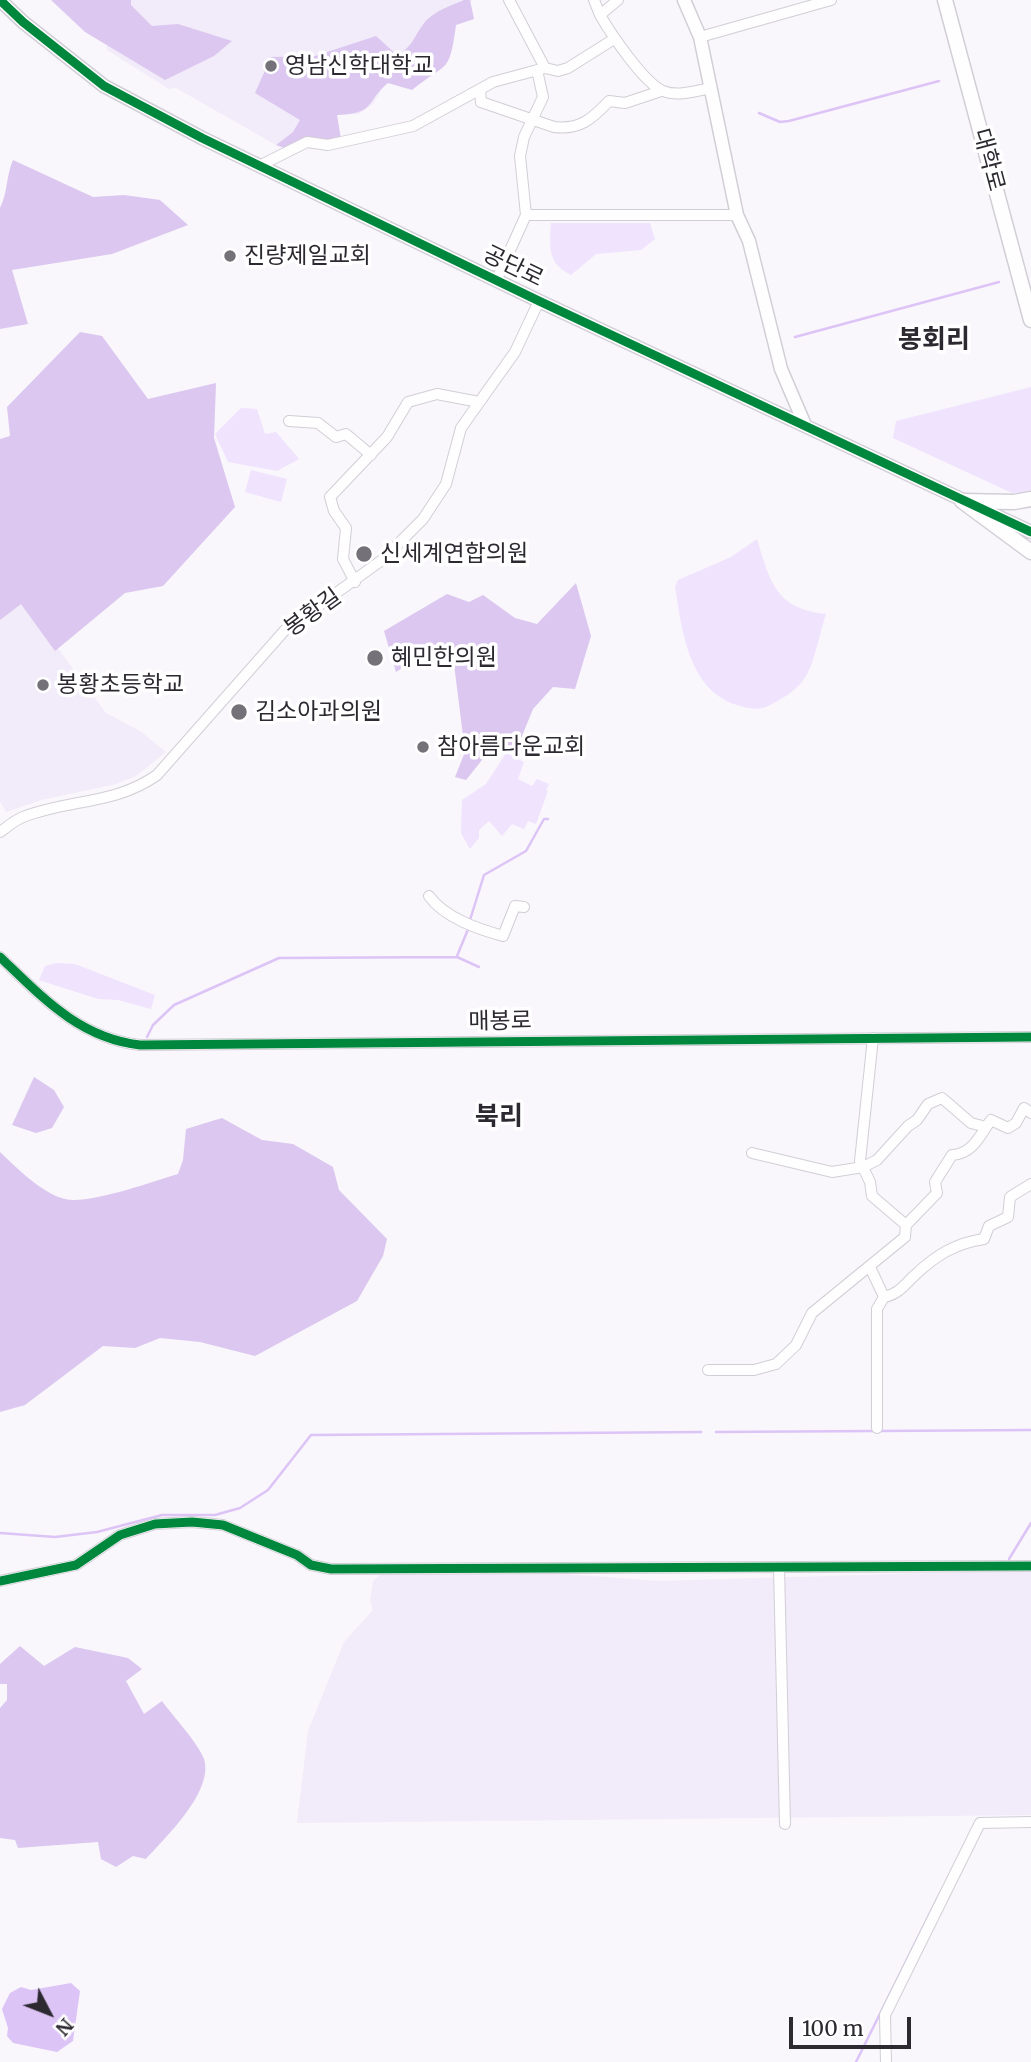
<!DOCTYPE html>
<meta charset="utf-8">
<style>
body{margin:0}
#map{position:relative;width:1031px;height:2062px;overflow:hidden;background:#f9f6fc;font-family:Merriweather,serif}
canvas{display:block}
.north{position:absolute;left:14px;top:1978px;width:70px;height:70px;-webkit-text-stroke:5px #fff;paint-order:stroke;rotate:132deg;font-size:19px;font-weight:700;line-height:28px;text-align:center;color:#2d2931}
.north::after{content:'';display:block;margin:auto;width:24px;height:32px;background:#2d2931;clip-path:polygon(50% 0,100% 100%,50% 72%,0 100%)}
.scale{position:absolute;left:789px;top:2017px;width:122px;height:32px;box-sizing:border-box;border:4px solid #2d2931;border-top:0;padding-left:9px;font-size:21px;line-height:24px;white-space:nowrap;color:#2d2931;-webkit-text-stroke:5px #fff;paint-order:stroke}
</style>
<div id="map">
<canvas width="1031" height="2062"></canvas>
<div class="north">N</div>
<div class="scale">100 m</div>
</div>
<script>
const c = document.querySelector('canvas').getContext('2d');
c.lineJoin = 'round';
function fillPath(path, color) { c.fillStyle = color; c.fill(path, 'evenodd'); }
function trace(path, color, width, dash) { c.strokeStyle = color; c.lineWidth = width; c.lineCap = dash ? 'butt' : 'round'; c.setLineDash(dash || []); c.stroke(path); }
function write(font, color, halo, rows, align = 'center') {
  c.font = font + ' Merriweather,"Noto Sans KR",serif'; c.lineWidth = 7; c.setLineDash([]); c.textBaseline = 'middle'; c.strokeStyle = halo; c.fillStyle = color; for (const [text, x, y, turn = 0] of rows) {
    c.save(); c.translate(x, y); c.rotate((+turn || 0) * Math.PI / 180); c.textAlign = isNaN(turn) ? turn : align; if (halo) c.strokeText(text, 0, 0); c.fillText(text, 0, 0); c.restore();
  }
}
fillPath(new Path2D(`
 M107,0h365v1l-32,17v23l-57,46 -10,17 -14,10 -22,1 -44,17 -17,13 -100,-57 -7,1 -62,-39z
 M17,593l89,120 34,18 26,21 -30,24 -20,8 -75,16 -35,12 -6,-11v-197z
 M1031,1570v245l-734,8 11,-92 36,-89 29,-32 -3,-10 3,-19 9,-8 156,-1 121,9z`), '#f2ebf9');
fillPath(new Path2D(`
 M551,223h99l5,16 -14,11 -45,4 -25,21c-23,-11 -22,-28 -20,-52z
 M1031,387v105l-19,1 -119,-55 3,-17z
 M241,408l16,1 8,25 11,-2 23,27 -22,12 -49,-9 -13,-28z
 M251,470l36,9 -6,23 -36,-10z
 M757,539c13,43 19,70 69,75 -6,17 -11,47 -20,62 -8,14 -24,23 -38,30 -9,5 -22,2 -31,-1 -49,-15 -55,-76 -62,-118l3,-7 53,-23z
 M506,753l18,9 -6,17 14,7 5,-7 12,5 -3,6 2,1 -12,33 -8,-3 -4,8 -12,-5 -10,12 -13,-15 -10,9v8l-9,11 -9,-16 1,-33 24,-16z
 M57,963l18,1 80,31 -4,14 -33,-9 -20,-1 -59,-19 6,-14z`), '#f0e3fd');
fillPath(new Path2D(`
 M51,0h80v5l21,21 26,-2 54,17 -18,15 -49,24 -80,-48z
 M464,0h6l4,19 -18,6c-7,50 -8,36 -44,65l-24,-7c-24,20 -11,30 -51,32l4,24 -54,10 -11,-4 17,-13 7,-12 -45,-27 16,-36 44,-1 61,-20 22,20c17,-14 13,-14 24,-30 9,-14 28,-20 42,-26z
 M13,160l80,37 31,-2 36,5 28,25 -76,29 -100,16 16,54 -28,5v-121c8,-16 6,-32 13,-48z
 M80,332l22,4 46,63 68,-16 -2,55 21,69 -72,79 -38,7 -70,58 -34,-47 -21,16v-181l10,-3 -3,-29z
 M576,583l15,53 -16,53 -22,-2 -20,22 -16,39 -27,2 -24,30 -11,-3 10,-25 -12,-96 -25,-5 -32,21 -12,-41 63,-37 22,8 14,-7 32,23 22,6z
 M34,1077l20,13 10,17 -12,21 -16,5 -24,-8z
 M222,1118l40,22 31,4 40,23 6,23 48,49 -4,17 -26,45 -102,55 -55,-14 -40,-4 -25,10 -32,-2 -78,59 -25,7v-260c18,17 47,47 72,48 26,1 80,-18 106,-26l5,-14 3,-31z
 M20,1646l24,20 31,-19 53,11 14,11 -16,12 18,33 18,-13c11,15 36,42 42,58 10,32 -38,78 -58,100l-13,-3 -17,11 -15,-8 -3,-17 -80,6 -3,-8 -15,-2v-130l7,-8v-16h-7v-20z`), '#dbc7ef');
fillPath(new Path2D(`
 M71,1983l9,8 -7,50 -16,11 -44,-9 -6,-7 1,-8 -6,-19 8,-16 11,-6 10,3z`), '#ddc4f6');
trace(new Path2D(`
 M759,113l21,9 9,-1 150,-40
 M795,337l204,-55
 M470,920l14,-45 42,-24 18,-32h4
 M457,956l12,-29
 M147,1037l6,-12 21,-20 105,-47 178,-1 22,10
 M880,1431l151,-1
 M716,1432l158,-1
 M0,1533l55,4 42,-5 65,-17h53l25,-7 28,-18 43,-55 390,-3
 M1009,1559l22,-36
 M856,2062l84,-169`), '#ddc4f6', 2.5);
const minor = new Path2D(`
 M509,0l36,68
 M594,0l6,15
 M618,0l-18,15c11,19 44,68 63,76 15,6 33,0 48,-3
 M700,37l131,-37
 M480,90l1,12 73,25c26,3 38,-8 55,-26l16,2 36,-12
 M259,166l48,-24 21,3 85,-19 80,-44 52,-14 13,3 10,-3 46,-29
 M526,215l-6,-59 4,-19 19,-40 -6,-27
 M496,281l30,-66h211
 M289,421l29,2 18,14 10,-3 25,21
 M355,582l-12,-23 3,-31 -12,-17 -4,-14 57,-60 21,-35 29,-8 42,8
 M0,832c7,-5 15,-12 23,-15 45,-18 92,-12 134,-42l128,-145 97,-70 41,-41 23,-35 15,-56 54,-76 24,-51
 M429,896c16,22 49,33 74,40l12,-30 9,1
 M0,957c42,40 79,81 140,88l891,-8
 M873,1038l-13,123 10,21 2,14 34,29
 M752,1153l80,19 31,-5 14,-7 31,-34 9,-6 11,-16 14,-6 29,25 15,4
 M870,1267l14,30
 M708,1370h46l22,-6 20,-19 16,-32 93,-76 1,-12 31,-32 -2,-11 17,-27c21,-1 28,-20 39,-35l17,8 8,-5 8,-15 7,5
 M877,1428v-119l7,-12c15,-3 20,-12 31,-22 21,-20 41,-32 69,-36l5,-13 19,-9 2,-20 21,-13
 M779,1568l6,256
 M0,1581l76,-16 44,-30 35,-11 37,-2 31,3 74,30 14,10 20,4 700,-3
 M886,2062l-1,-47 95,-192 51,-1`);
const tertiary = new Path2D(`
 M0,0l23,22 81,64 98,52 337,163 492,231
 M684,0l16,37 37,178 12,26 32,128 24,56`);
const secondary = new Path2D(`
 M945,0l86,320
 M962,501l69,51
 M962,501l52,1 17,-3`);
trace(minor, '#d2ced6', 12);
trace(tertiary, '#d2ced6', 15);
trace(secondary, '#d2ced6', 17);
trace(minor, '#fefeff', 10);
trace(tertiary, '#fefeff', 12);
trace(secondary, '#fefeff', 14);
trace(new Path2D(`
 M0,0l23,22 81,64 98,52 337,163 492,231
 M0,957c42,40 79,81 140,88l891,-8
 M0,1581l76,-16 44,-30 35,-11 37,-2 31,3 74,30 14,10 20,4 700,-3`), '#00873e', 9);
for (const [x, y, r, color] of [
 [271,66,7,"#747178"],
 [230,256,7,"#747178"],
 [364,554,9,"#747178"],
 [375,658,9,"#747178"],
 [43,685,7,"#747178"],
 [239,712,9,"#747178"],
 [423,747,7,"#747178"]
]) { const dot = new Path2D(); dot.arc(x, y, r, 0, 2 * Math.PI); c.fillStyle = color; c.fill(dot); trace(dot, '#fff', 2.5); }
write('23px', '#2d2931', '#fff', [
 ["영남신학대학교",285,66],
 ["진량제일교회",244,256],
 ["신세계연합의원",380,554],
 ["혜민한의원",391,658],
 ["봉황초등학교",57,685],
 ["김소아과의원",255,712],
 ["참아름다운교회",437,747]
], 'left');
write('23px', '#2d2931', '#fff', [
 ["대학로",988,160,75],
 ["공단로",513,267,26],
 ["봉황길",313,613,-36],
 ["매봉로",500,1022,-1]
]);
write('bold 26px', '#2d2931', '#fff', [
 ["봉회리",934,341],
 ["북리",499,1118]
]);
</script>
